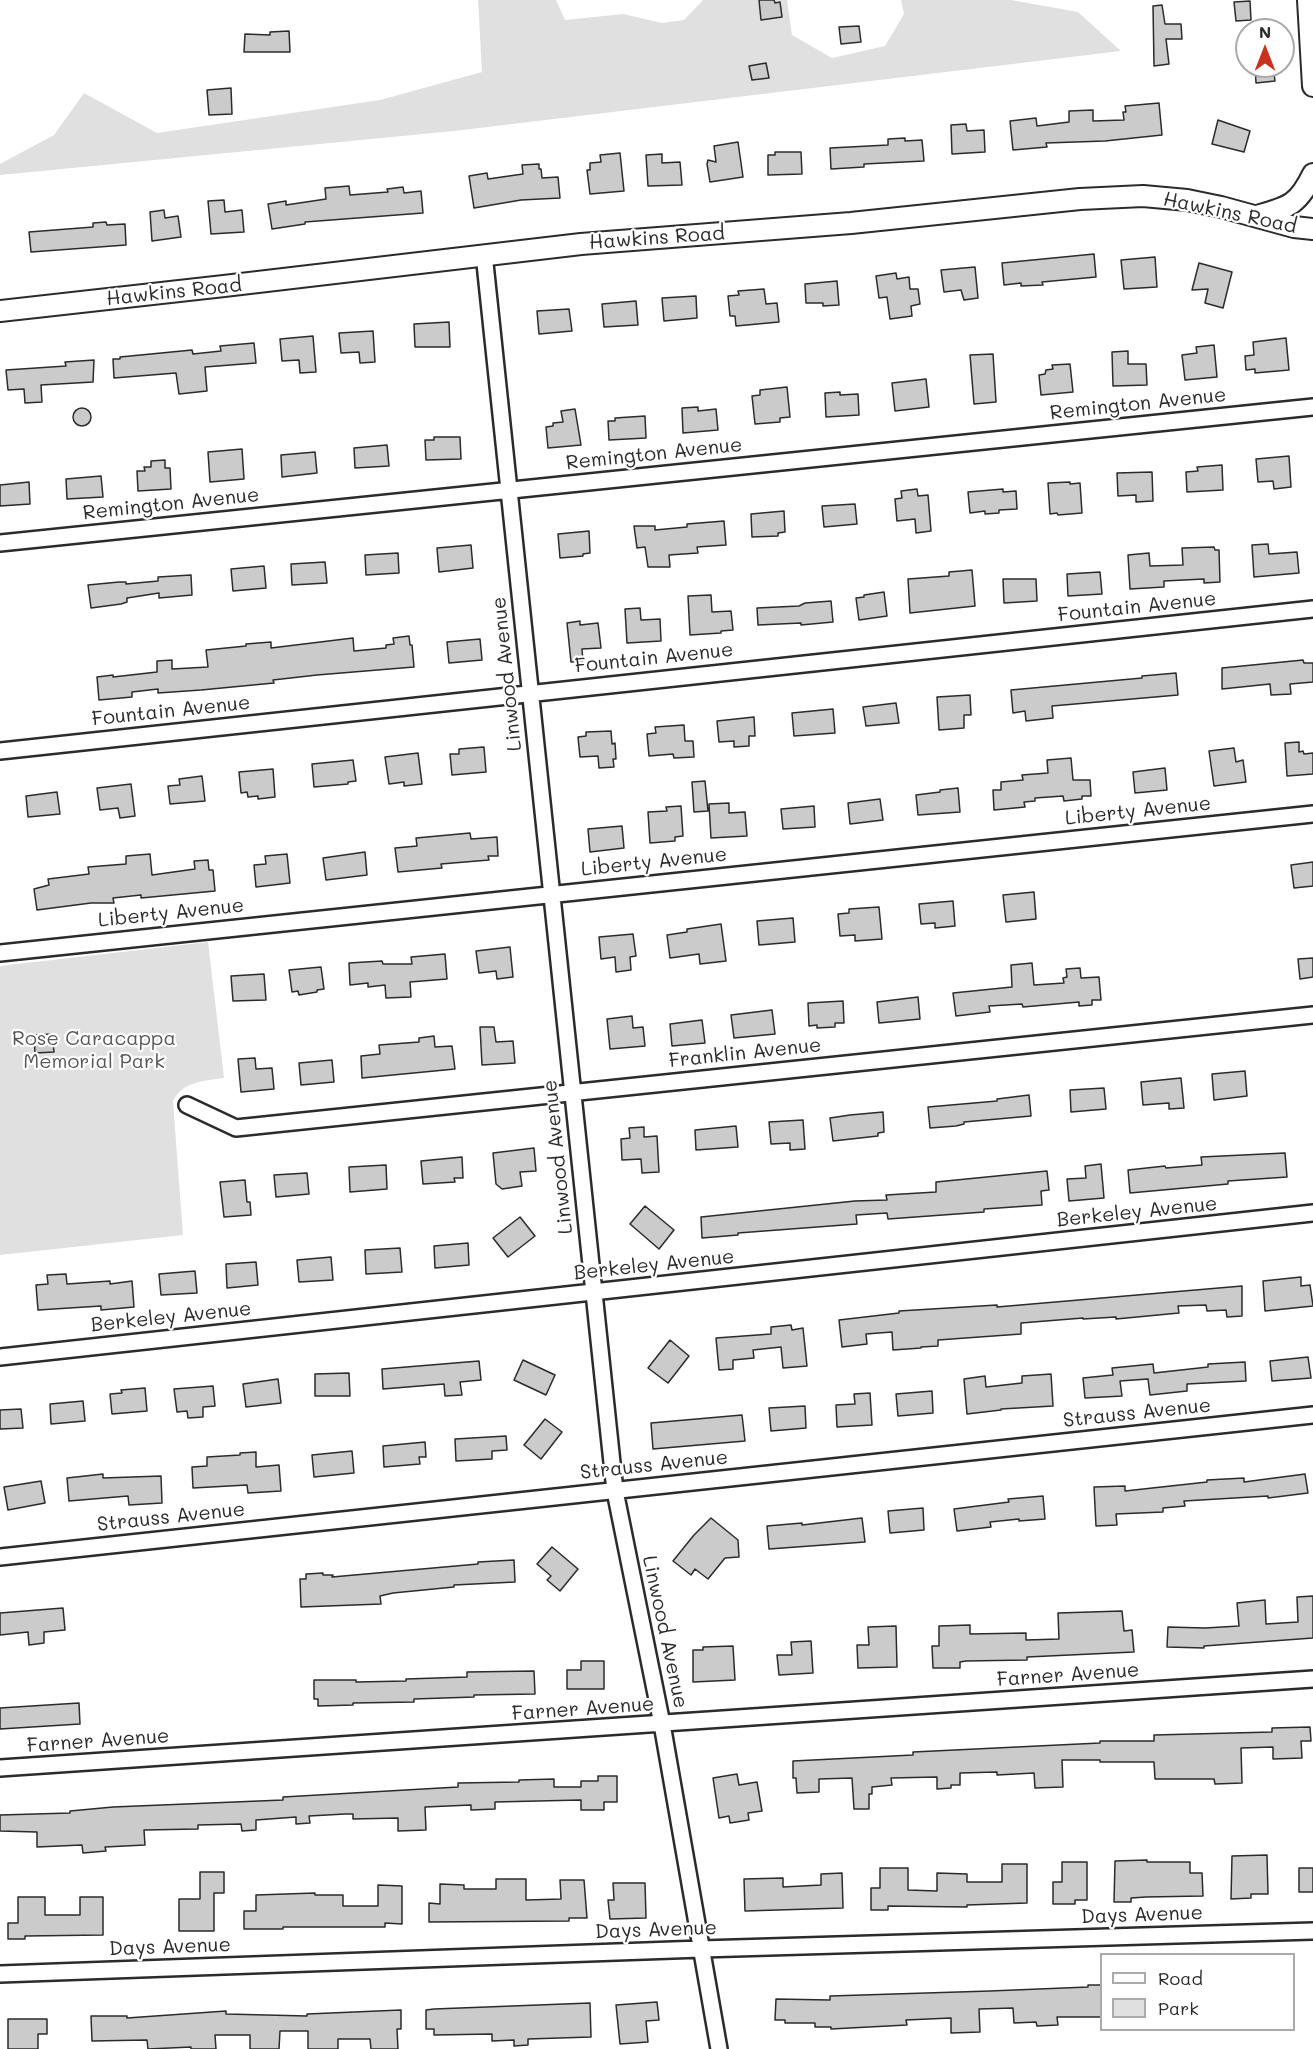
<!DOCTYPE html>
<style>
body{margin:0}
#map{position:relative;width:1313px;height:2049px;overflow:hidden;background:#fff;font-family:Mali,sans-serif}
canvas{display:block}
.legend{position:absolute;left:1100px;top:1953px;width:195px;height:78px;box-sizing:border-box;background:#fff;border:2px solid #aaa;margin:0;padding:8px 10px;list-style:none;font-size:18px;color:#2b2b2b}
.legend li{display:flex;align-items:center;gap:12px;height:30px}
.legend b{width:30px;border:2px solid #aaa}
.north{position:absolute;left:1235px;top:18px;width:60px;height:60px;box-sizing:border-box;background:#fff;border:2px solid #aaa;border-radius:50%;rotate:0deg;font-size:16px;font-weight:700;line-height:24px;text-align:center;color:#2b2b2b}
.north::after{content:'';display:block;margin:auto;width:21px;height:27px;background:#c8321e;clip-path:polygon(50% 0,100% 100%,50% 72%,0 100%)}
</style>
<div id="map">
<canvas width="1313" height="2049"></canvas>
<ul class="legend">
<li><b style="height:8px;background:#fff"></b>Road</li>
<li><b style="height:16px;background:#e0e0e0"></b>Park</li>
</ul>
<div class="north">N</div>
</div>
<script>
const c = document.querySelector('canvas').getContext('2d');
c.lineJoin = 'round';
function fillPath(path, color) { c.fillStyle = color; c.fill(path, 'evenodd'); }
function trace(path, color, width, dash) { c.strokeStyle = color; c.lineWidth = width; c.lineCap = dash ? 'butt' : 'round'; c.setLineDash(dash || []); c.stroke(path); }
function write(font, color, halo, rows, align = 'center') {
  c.font = font + ' Mali,sans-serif'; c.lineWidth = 4.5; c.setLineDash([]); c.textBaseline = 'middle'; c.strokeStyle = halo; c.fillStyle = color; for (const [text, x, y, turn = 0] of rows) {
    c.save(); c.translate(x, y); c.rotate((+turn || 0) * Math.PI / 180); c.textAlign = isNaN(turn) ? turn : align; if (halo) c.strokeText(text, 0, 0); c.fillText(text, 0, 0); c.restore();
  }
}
fillPath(new Path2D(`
 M478,0h78l9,20 58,-6 39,9 22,-3 19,-20h84l5,35 40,23 53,-12 19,-32 -3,-14h110l67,12 43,39 -667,80 -454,44v-11l54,-29 30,-42 73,40 223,-33 102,-28z
 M208,942l16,136c-20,3 -41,3 -51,23l10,134 -183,20v-289z`), '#e0e0e0');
const building = new Path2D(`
 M759,0h15l1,3 5,-1 2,15 -21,3z
 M1250,1l1,19 -15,1 -2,-19z
 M1162,5l3,19h16l1,15h-16l3,25 -15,2 -1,-60z
 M859,26l2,16 -20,2 -2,-17z
 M289,31l1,21h-46l1,-18 25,1v-3z
 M766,63l3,15 -17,2 -3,-14z
 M1255,66h18l2,15 -19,2z
 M231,88l1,26 -23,1 -2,-25z
 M1159,103l3,32 -57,6 -59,2 1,4 -34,3 -3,-29 26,-3 1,8 32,-4v-11l24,-1v11l31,-1 -1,-8h3l-1,-6z
 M1218,120l32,11 -6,21 -32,-8z
 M966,124l1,7 17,-1 1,22 -33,2 -1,-29z
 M905,138v3l17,-1 2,21 -60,3v3l-33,2 -1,-21 58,-3v-6z
 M738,142l5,35 -33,5 -3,-18 1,-4 8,2 -2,-16z
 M775,152h26l1,22 -34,1v-20h7z
 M620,153l4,38 -34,3 -3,-24h3v-7l11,-1 -1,-7z
 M662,154v9l18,-1 2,23 -34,1 -2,-31z
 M539,164v5h2l1,9 16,-1 2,21 -39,2 -47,8 -5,-32 18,-3 1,6 35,-5 -1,-9z
 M349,186l1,9 38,-3 -1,-3 16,-2 1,6 17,-2 2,22 -118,9v2l-33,5 -4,-25 18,-3v4l40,-6 -1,-11z
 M224,200l1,12 17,-2 2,22 -33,2 -3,-33z
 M164,210l1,8 13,-2 3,21 -29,4 -2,-29z
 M106,222l1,3 18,-1 1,21 -95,7 -2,-20 64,-5v-4z
 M1094,254l2,23 -54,5 1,3 -22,1v-3l-17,2 -2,-22z
 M1155,257l2,30 -33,2 -3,-29z
 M1199,263l33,9 -9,36 -18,-5 3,-14 -16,1z
 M975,267l3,31 -14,2 -3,-10 -17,2 -3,-22z
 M896,273l1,6 12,-2 1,12h8l2,15 -9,2 1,10 -22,3 -3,-22 -8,1 -3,-22z
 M837,281l2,24 -16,1v-3h-17l-1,-19z
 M764,289l2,15 11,-1 2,19 -43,4 -1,-10h-5l-2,-20 11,-1 -1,-4z
 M696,296l1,22 -33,3 -2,-23z
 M636,301l2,24 -34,2 -2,-23z
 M569,309l3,22 -33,3 -2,-23z
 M449,322l1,25h-35l-1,-23z
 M373,331l2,31 -15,1 -1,-11 -18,1 -2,-20z
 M313,336l3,36 -16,1 -1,-13 -17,1 -2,-22z
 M1286,338l3,32 -34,3v-4l-9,1 -1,-14 9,-1 -1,-13z
 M254,343l2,20 -51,4 2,24 -28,3 -3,-21 -62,5 -1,-19h7v-2l72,-7 1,4 28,-3 -1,-5z
 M1214,345l3,32 -32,3 -3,-25 15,-2 -1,-6z
 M1128,351v13h18l1,21 -34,1 -1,-34z
 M993,354l3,48 -22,2 -4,-49z
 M94,360l-1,22 -52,3 1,17 -17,1 -1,-14 -16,1 -2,-20 60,-4 -1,-4z
 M1070,364l3,28 -32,3 -2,-20 6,-1 1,-4 7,-1 -1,-4z
 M926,379l3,28 -34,4 -3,-28z
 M787,387l3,30 -10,1v4l-25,2 -3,-28 8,-1v-5z
 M840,392v3l18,-1 1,21 -33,2 -1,-24z
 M698,407v4l18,-2 2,21 -35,3 -1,-25z
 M73 417a9 9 0 1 1 18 0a9 9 0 1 1-18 0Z
 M575,409l6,36 -33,3 -2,-21 7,-1v-3l10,-1 -2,-11z
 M645,416l1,22 -37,2 -1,-19h7v-3z
 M434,437h26l1,22 -35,1 -1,-20h9z
 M387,445l2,21 -34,2 -1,-20z
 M242,449l2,30 -34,3 -2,-30z
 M315,452l2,21 -35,4 -1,-22z
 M1289,456l2,31 -17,2 -1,-8 -15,1 -2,-23z
 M165,460v8h5l1,21 -33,2 -1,-20h8l-1,-4h7v-6z
 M1222,465l1,25 -36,2 -1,-20 12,-1 -1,-4z
 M1152,472l1,29 -17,1v-7l-18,1 -1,-23z
 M101,476l2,21 -36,2 -1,-20z
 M29,482l1,22 -30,2v-21z
 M1070,482v2l10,-1 2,30 -24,2 -1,-2 -7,1 -2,-31z
 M917,489l1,7 10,-1 3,36 -15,2 -1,-14 -18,2 -2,-22 7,-1 -1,-7z
 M1003,489v3l13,-1 1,18 -18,1v3l-14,1v-3l-15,2 -2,-21z
 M855,504l2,20 -33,3 -2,-21z
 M784,511l1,21 -7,1v3l-26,1 -1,-23z
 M724,521l2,24 -29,2 1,6 -29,2 1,12h-22l-3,-20 -8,1 -3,-22h21v4l32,-3v-3z
 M589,531l1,22 -7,1v2l-23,2 -2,-24z
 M1268,544l1,10 28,-2 2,21 -45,4 -2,-32z
 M471,545l2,23 -34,4 -2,-24z
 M1214,547l1,3h4l1,32 -16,1v-4l-40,2v6l-34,2 -2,-34 21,-2 1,13 33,-1 -1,-17z
 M398,553l1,20 -33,2 -1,-20z
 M325,562l2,21 -35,2 -1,-21z
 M264,566l2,22 -33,3 -2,-22z
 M972,570l3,36 -65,7 -2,-34 41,-3v-4z
 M1100,572l2,22 -34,2 -1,-22z
 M191,575l1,20 -33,3v-5l-32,5v4l-6,2 -30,4 -3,-23 31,-3h7v2l32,-3v-4z
 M1003,579h33l1,22 -33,2z
 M884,592l3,24 -28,4 -3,-22 8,-1v-2z
 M711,595l1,17 19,-1 2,19 -12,1v2l-31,2 -2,-39z
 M831,601l2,21 -32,3v-2l-43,2 -1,-17 42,-2 6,-3z
 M640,608l1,12 19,-1 1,22 -34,2 -2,-34z
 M580,621v4l18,-2 3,25 -19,1 1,12 -12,1 -4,-39z
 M409,636l1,9h2l2,22 -97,8 -44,5 1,3 -73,7 -43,3v-4l-26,3v5l-33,3 -2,-23 16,-2v2l44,-5v-11l15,-1v9l36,-2 -2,-17 40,-4v-2l25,-2v6l82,-10 1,13 32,-3v-3l8,-1 -1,-6z
 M480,639l2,21 -33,3 -2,-21z
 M1303,660l1,3h9v19l-23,2 1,10 -20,1 -1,-11 -48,5v-21z
 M1176,673l2,22 -126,11 1,12 -27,3 -1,-10 -12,2 -2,-23 131,-12v-2z
 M970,695l1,20h-7v13l-25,2 -2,-33z
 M896,703l3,20 -33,3 -3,-19z
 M833,709l2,24 -41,3 -2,-23z
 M754,717l1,19h-6v10l-15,1v-6l-15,1 -2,-21z
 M684,725l1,16h8l1,16 -20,1 -1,-4 -24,2 -2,-22 9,-1 -1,-6z
 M611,731l1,13 3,-1 1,16h-3l1,8 -15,1 -1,-12 -18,1 -2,-20 8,-1v-4z
 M1299,742v10l4,-1 1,3 9,-1v21l-26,2 -2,-33z
 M484,747l2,25 -34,3 -2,-21h9v-5z
 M1234,748l2,14 7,-2 3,22 -32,4 -5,-35z
 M418,753l4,31 -18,2v-4l-15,2 -4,-27z
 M1071,758l2,22h17l1,16h-9v3l-18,2 -1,-5 -28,2v3l-11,1 1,5 -31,3 -1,-20h8v-8l22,-2 -1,-5 26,-2 -1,-13z
 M353,760l3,21 -8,1v2l-34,3 -2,-23z
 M1165,768l2,22 -32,3 -2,-21z
 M273,769l2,28 -17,2v-3l-10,1 -1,-5 -6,1 -2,-21z
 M202,776l3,25 -35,3 -2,-18 12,-1 -1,-6z
 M705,781l3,30 -14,1 -2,-30z
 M131,784l4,32 -15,2 -2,-10 -18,2 -3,-22z
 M958,788l2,24 -42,3 -2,-20 24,-3v-2z
 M57,792l3,22 -32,3 -2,-21z
 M880,799l3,21 -33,4 -2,-21z
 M729,803v10l16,-1 2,24 -36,2 -2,-34z
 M681,806l2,30 -8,1v4l-25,2 -2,-31 19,-1 -1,-4z
 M814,806l1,21 -32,2 -2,-20z
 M622,826l2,22 -34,4 -2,-23z
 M470,833l1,6 26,-2 1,19h-10l1,4 -48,4 1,4 -44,4 -3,-24 22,-2 -1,-8z
 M365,852l2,23 -41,5 -3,-22z
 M150,854l2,21 43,-6 -1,-8 14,-1 1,10h4l2,21 -74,7v-3l-28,3 1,5h-23l-54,7 -3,-21 15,-4 -1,-6 41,-5 -1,-7 38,-3v-8z
 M287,854l3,29 -34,4 -2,-22 12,-1 -1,-8z
 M1313,862v24l-19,2 -3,-23z
 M1034,892l2,27 -30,3 -3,-27z
 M953,901l2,25 -20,2v-5l-14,1 -2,-20z
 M879,907l3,32 -27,2v-6l-15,1 -2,-22 11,-1v-4z
 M793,918l2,24 -36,3 -2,-24z
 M721,924l5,37 -26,3 -1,-10 -29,4 -3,-23 20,-3v-3z
 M633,934l3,22 -6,1 1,13 -15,2 -1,-15 -14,2 -2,-22z
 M510,947l3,30 -16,2 -1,-8 -17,2 -3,-22z
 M445,954l2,25 -37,3 1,15 -25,1 -1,-13 -17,2v-4l-18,2 -1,-22 33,-2 1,3h29l-1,-7z
 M1313,958v19l-13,2 -2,-20z
 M1032,963l2,22 30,-2 -1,-5 4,-1 -1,-8 14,-1 1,10 18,-1 2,23h-9v5l-13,1v-4l-56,5 -1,-3 -33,2 1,6 -34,4 -3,-23 59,-6 -1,-22z
 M321,967l3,22 -7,1v2l-18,3 -1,-4 -6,1 -3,-22z
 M264,974l2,26 -33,1 -2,-25z
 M918,997l2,22 -41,4 -2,-21z
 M843,1001l1,22h-9v4l-18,1v-3l-8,1 -1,-23z
 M772,1010l3,24 -41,4 -3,-23z
 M632,1016l1,12 10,-1 2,19 -35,3 -3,-30z
 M702,1020l3,23 -33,3 -2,-22z
 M480,1027h14l2,15 17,-1 2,22 -33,2z
 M52,1034l2,18 -19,1 -1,-18z
 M434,1036l1,11 17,-1 3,23 -93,9 -1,-22 19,-2 -1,-9 40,-3v-4z
 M255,1058l1,11 16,-1 2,21 -33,3 -3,-33z
 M332,1060l2,22 -33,3 -2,-22z
 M1245,1071l2,25 -33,4 -2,-26z
 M1181,1078l3,30 -15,1v-6l-26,2 -2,-23z
 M1104,1088l2,21 -35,3 -1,-22z
 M1029,1095l2,21 -67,6v2l-8,2 -26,2 -2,-21 69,-6v-2z
 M883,1112l1,20 -6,1v3l-45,5 -3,-23 20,-3z
 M803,1120l2,29 -15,1v-7l-19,1 -2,-22z
 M736,1126l2,21 -42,3 -1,-20z
 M644,1127v10l13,-1 2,36 -17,1 -1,-14 -19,1 -1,-21 9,-1 -1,-10z
 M534,1148l2,23 -16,1 2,14 -20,3 -6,-5 -3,-31z
 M1285,1153l2,24 -59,4v3l-98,9 -2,-23 37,-4 1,2 36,-3 -1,-8z
 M462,1157l1,21h-9l1,4 -32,2 -2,-23z
 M1101,1164l3,34 -35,3 -2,-22 19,-1 -1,-12z
 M386,1165l1,24 -37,3 -1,-25z
 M1047,1171l2,19 -8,1 1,14 -58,4v3l-96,7 -1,-6 -31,2 1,9 -119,9v2l-36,3 -1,-21 154,-16 32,-1 -1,-5 50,-3v-10z
 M307,1173l2,21 -33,3 -2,-22z
 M245,1180l2,22h3l1,13 -27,2 -4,-35z
 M645,1206l29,24 -15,19 -29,-25z
 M520,1217l15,19 -27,21 -15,-19z
 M468,1243l1,22 -34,3 -1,-22z
 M400,1248l2,24 -36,2 -1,-24z
 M331,1257l2,23 -34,2 -2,-22z
 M256,1262l2,23 -31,3 -1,-24z
 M195,1271l2,22 -36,2 -2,-21z
 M66,1274l1,10 43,-3v3l22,-3 2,26 -33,3v-4l-63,4 -2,-25 12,-1 -1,-9z
 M1301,1277v9l9,-1 3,21 -48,5 -2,-30z
 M1242,1286v30l-15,1 -1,-7 -19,1 -1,-6 -28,1 1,7 -63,6v-2l-33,2v-1l-62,5v11l-83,6v6l-17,1v1l-28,2 -1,-18 -26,2 1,10 -25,3 -3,-27 60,-7v-2l98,-6v2z
 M791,1325l1,5 11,-2 4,38 -24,2 -2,-21 -28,3 1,8 -21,2v9l-14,1 -3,-32 55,-4v-7z
 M670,1340l19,16 -21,27 -20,-15z
 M1308,1357l3,21 -39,3 -2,-20z
 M523,1360l32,15 -9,20 -32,-15z
 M479,1361l2,19 -21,2 2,13 -17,1 -1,-12 -61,5 -1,-20z
 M1245,1362l1,19 -59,3v7l-37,4 -2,-16 -28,2 2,15 -37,2 -2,-20 30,-3 -1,-7 41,-4 1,9 54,-6v-3z
 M349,1373l1,23h-35v-22z
 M1051,1374l2,32 -52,3v1l-34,4 -3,-35 21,-3 1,11 36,-4v-7z
 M278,1379l3,24 -35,4 -3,-23z
 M213,1386l2,20 -12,1v10l-15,1 -1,-7 -10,1 -3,-23z
 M145,1388l2,23 -35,3 -2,-20 12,-1 -1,-3z
 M932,1391l1,22 -35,3 -2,-22z
 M870,1393l2,32 -35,2 -1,-22 19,-1 -1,-10z
 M83,1401l2,20 -34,3 -1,-20z
 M805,1406l1,22 -35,3 -2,-23z
 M21,1409l2,19 -23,1v-19z
 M742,1415l3,26 -92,8 -2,-26z
 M545,1419l17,13 -21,27 -17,-14z
 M506,1436l1,14 -15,1v8l-36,2 -1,-22z
 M425,1442l1,15h-7l1,7 -36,3 -1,-21z
 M352,1451l2,22 -40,4 -2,-22z
 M256,1452v15l23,-2 2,26 -33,2 -1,-8 -54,3 -1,-21 15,-1v-9l33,-2v-2z
 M103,1474v4l58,-2 1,27 -33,2 -1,-9 -59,5 -2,-23z
 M1305,1474l3,19 -40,5v-2l-84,5 1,5 -22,2v4l-47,2 1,11 -21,1 -2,-39 31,-1v5l82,-9v-2l37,-2v4z
 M41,1481l4,22 -37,7 -4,-23z
 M1043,1496l2,23 -26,2v-2l-29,3 1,5 -34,4 -3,-22 55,-7 -1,-3z
 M923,1508l1,22 -34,3 -2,-22z
 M711,1518l27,22 1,17 -14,1 -17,21 -13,-10 -4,6 -18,-14 21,-26z
 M862,1518l3,24 -96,7 -2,-23 35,-3v2z
 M552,1547l26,22 -18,22 -13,-11 4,-4 -14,-12z
 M514,1560l1,22 -61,3v2l-61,6 -13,3 1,8 -80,3 -1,-28h6v-5l17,-1v2h10l-1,2 146,-13v-2z
 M1313,1596v42l-109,8v2l-37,-1 1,-20 37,1 34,-2 -2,-23 28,-3 1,24 32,-2 -1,-25z
 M63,1608l2,22 -21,2v11l-15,2 -1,-13 -28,3v-22z
 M1122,1611l2,20 8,-1 2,22 -107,5v3l-61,1 -6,1v6h-27l-1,-22h7v-20l31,-1v9l56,-1v7l33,-1 -1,-26z
 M896,1626l1,41 -39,1 -1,-23h12l-1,-18z
 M811,1641l2,32 -34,2 -2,-20h15l-1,-13z
 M733,1646l2,34 -42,2v-32h10v-3z
 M581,1661h23v28h-37v-19h14z
 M534,1671l1,23 -61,1v2l-60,2v3l-61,1v2l-35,1v-7h-4v-19h42v2l50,-1v-2l61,-2v-5z
 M79,1703l1,21 -80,5v-21z
 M1310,1727l1,14h-10l1,17 -29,1v-12l-32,1 1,35 -27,1 -1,-5h-59l-1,-17h-54v-2h-38l1,27 -28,1 -1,-15 -37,2v-3l-37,1v12h-9v3l-14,1v-12l-46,1 1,7 -20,2v7h-3v15h-15l-2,-31 -33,1v13l-22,1 -1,-15h-3v-17l120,-6v-3l187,-9v-2h54v-6l118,-3v-4z
 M737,1774l2,11 18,-3 5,29 -14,2 1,7 -19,3 -1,-7 -10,2 -6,-40z
 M598,1776h19v26h-13v8h-23v-10l-86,2v7l-24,1v-5l-46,2 1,23 -28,1v-13l-45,1v-5h-8l-36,2 1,7 -14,1v-7l-40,3v10l-14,1 -1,-7 -43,1v4l-54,1 1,15 -40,2 1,4 -23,2 -1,-8 -45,2v-15l-37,-1v-16l70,-2v-2l43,-4 170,-7v-3l175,-10v-4l61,-1v-2l35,-1v8h27v-6h17z
 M1267,1855l1,39h-17v4l-20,1 1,-43z
 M1147,1860v2h43v11h12l1,23 -57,1 -15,1v4h-17l1,-41z
 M1062,1862h25v38h-12v4h-22v-22h9z
 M1002,1864h25v39l-60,2v2l-79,-1v4h-17v-22h9v-20h28v22l29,1v-18l30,1v8h35z
 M1299,1868h14v24h-14z
 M200,1872h24v21h-10v38h-35v-32h21z
 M842,1873l1,35 -98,3 -1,-32 39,-1v9l38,-2v-11z
 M496,1879h30v21l35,-1 -1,-19h24l3,38h-18v3l-140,1v-19l11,1v-20l24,1v4h32z
 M613,1883h32l1,35 -36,1 -2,-19h6z
 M378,1885l24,1v38l-17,-1v4h-102v2h-39v-18h12v-16l59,-2v2h28v11h35z
 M18,1897h27v18h35v-18h23v38l-78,1v3h-17v-16h10z
 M1088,1985h13v32h-44l1,8 -21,1 -1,-4 -22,1 -1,-15 -34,1 1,23 -29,1v-15l-45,2 1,5 -76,4v-2h-16v-4h-30v-3h-10l1,-21 54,1v-4l160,-5 98,-4z
 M657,2002l2,18 -13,1 2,21 -28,2 -4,-39z
 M590,2003l1,34 -63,2v6l-14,1v-6l-22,1v-7l-58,1v-6h-8v-19l8,-1z
 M401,2010v19h-4l1,20h-27l-1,-10h-32v10h-30v-18h-28l-1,18h-29v-14h-35l1,14h-25v-2l-43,2 -1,-9 -55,1 -1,-25h36v2l99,-7v3l81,2v-2z
 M8,2019h39v15h-9v15h-30z`);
fillPath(building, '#cbcbcb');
trace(building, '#2b2b2b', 1.5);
const minor = new Path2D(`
 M484,254l131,1237 47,233 57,325
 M0,543l1313,-136
 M0,751l1313,-142
 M0,953l1313,-139
 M187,1105l49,23 1077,-113
 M0,1357l1313,-144
 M0,1557l1313,-142
 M0,1768l1313,-89
 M0,1974l701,-25 612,-18`);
const tertiary = new Path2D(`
 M1308,0l5,86
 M1257,216c32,-9 41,-11 56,-42
 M0,311l224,-25 357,-42 270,-21 229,-24 63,-3 44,4 34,7 73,20 19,2`);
trace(minor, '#2b2b2b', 20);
trace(tertiary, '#2b2b2b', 24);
trace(minor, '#fff', 15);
trace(tertiary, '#fff', 20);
write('20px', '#2b2b2b', '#fff', [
 ["Hawkins Road",1230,213,12],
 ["Hawkins Road",657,238,-4],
 ["Hawkins Road",174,292,-6],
 ["Remington Avenue",1138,404,-6],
 ["Remington Avenue",654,454,-6],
 ["Remington Avenue",171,504,-6],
 ["Fountain Avenue",1137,607,-6],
 ["Fountain Avenue",654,658,-6],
 ["Linwood Avenue",507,674,-96],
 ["Fountain Avenue",171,711,-6],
 ["Liberty Avenue",1138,811,-6],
 ["Liberty Avenue",654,862,-6],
 ["Liberty Avenue",171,913,-6],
 ["Franklin Avenue",745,1053,-6],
 ["Linwood Avenue",558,1157,-96],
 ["Berkeley Avenue",1137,1212,-6],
 ["Berkeley Avenue",654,1265,-6],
 ["Berkeley Avenue",171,1317,-6],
 ["Strauss Avenue",1137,1413,-6],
 ["Strauss Avenue",654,1465,-6],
 ["Strauss Avenue",171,1517,-6],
 ["Linwood Avenue",665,1632,78],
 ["Farner Avenue",1068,1675,-4],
 ["Farner Avenue",583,1709,-4],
 ["Farner Avenue",98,1741,-4],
 ["Days Avenue",1142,1915,-2],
 ["Days Avenue",656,1930,-2],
 ["Days Avenue",170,1947,-2]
]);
write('20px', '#585858', '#fff', [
 ["Rose Caracappa",94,1039],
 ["Memorial Park",94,1062]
]);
</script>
